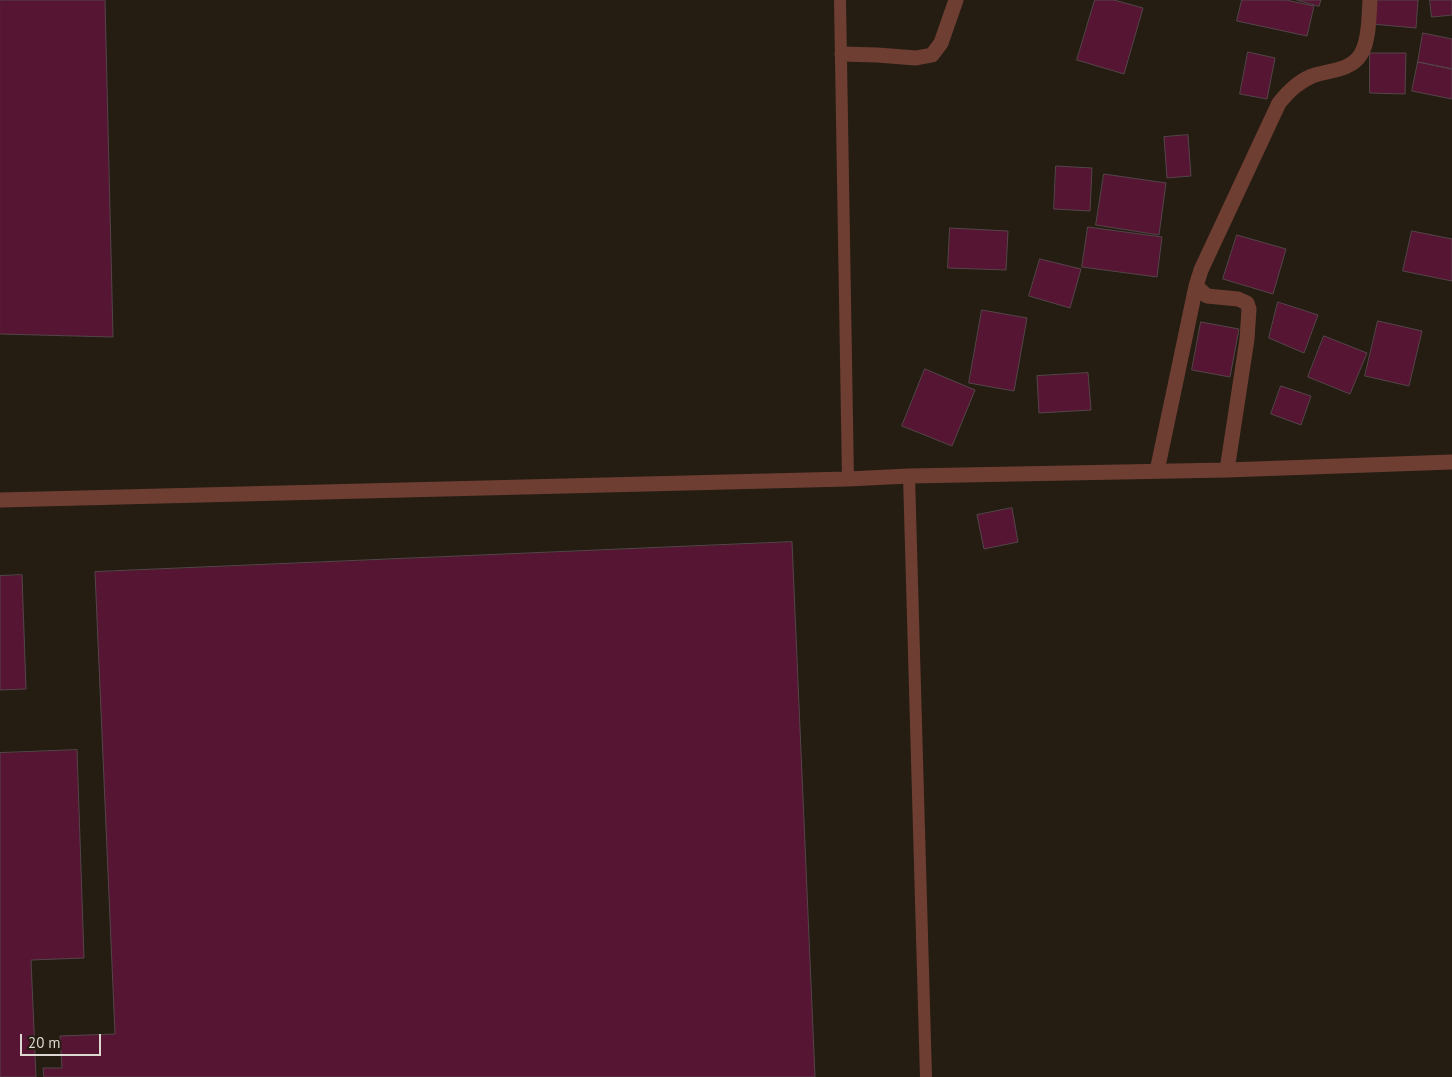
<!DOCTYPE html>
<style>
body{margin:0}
#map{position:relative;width:1452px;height:1077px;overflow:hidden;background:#251d12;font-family:"PT Sans",sans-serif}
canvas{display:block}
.scale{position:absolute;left:20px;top:1034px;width:81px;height:22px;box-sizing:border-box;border:2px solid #ddd8d1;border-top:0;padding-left:6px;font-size:15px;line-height:18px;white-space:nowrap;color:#ddd8d1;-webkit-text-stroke:4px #251d12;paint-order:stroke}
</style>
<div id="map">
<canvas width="1452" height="1077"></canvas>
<div class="scale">20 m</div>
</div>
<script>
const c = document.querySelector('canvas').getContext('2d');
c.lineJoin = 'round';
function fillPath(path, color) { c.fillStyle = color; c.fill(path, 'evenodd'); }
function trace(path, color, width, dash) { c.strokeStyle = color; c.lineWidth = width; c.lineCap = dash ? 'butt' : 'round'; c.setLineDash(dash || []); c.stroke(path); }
const building = new Path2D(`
 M0,0h105l8,337 -113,-3z
 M1095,0h19l29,8 -19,66 -47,-14z
 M1242,0h44l28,6 -7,30 -70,-15z
 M1297,0h24l-2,6z
 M1374,0h44l-2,28 -44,-4z
 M1430,0h22v15l-20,2z
 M1423,33l29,6v30l-34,-7z
 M1248,52l27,6 -8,41 -27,-5z
 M1370,53h36l-1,41 -35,-1z
 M1418,62l34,7v30l-40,-8z
 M1188,135l3,41 -24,2 -3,-41z
 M1056,166l36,2 -2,43 -36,-2z
 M1104,174l62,9 -7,52 -63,-10z
 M1088,227l74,10 -5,40 -75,-10z
 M950,228l58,3 -2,39 -58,-2z
 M1412,231l40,8v42l-49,-10z
 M1237,235l49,14 -13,45 -50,-15z
 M1040,259l41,10 -11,39 -41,-12z
 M1278,302l40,13 -14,38 -35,-15z
 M982,310l45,8 -13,73 -45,-8z
 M1378,321l44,10 -13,55 -44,-10z
 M1201,322l38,7 -9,48 -38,-7z
 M1324,336l43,17 -17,41 -42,-17z
 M925,369l50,21 -23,56 -50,-20z
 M1088,373l3,37 -52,3 -2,-37z
 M1281,386l30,10 -10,29 -30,-11z
 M1012,508l6,34 -34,7 -7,-34z
 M792,542l23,535h-771l-1,-9h19l-2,-32 55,-2 -20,-462z
 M22,575l4,114 -26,1v-114z
 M77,750l7,208 -53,2 5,117h-36v-324z`);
fillPath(building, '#561532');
trace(building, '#54454a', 1);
trace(new Path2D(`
 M840,0l8,479
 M909,476l17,601`), '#6f3e33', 12);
trace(new Path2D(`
 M842,54l35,1 39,3 16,-3 9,-12 15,-43
 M1227,470l20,-131 2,-30 -2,-6 -9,-4 -31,-3 -11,-10 5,-16 78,-167c10,-12 19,-21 33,-27 17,-6 39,-5 49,-22 8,-13 8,-38 9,-54
 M1157,471l39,-185
 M0,500l848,-21 61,-3 318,-6 225,-8`), '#6f3e33', 15);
</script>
